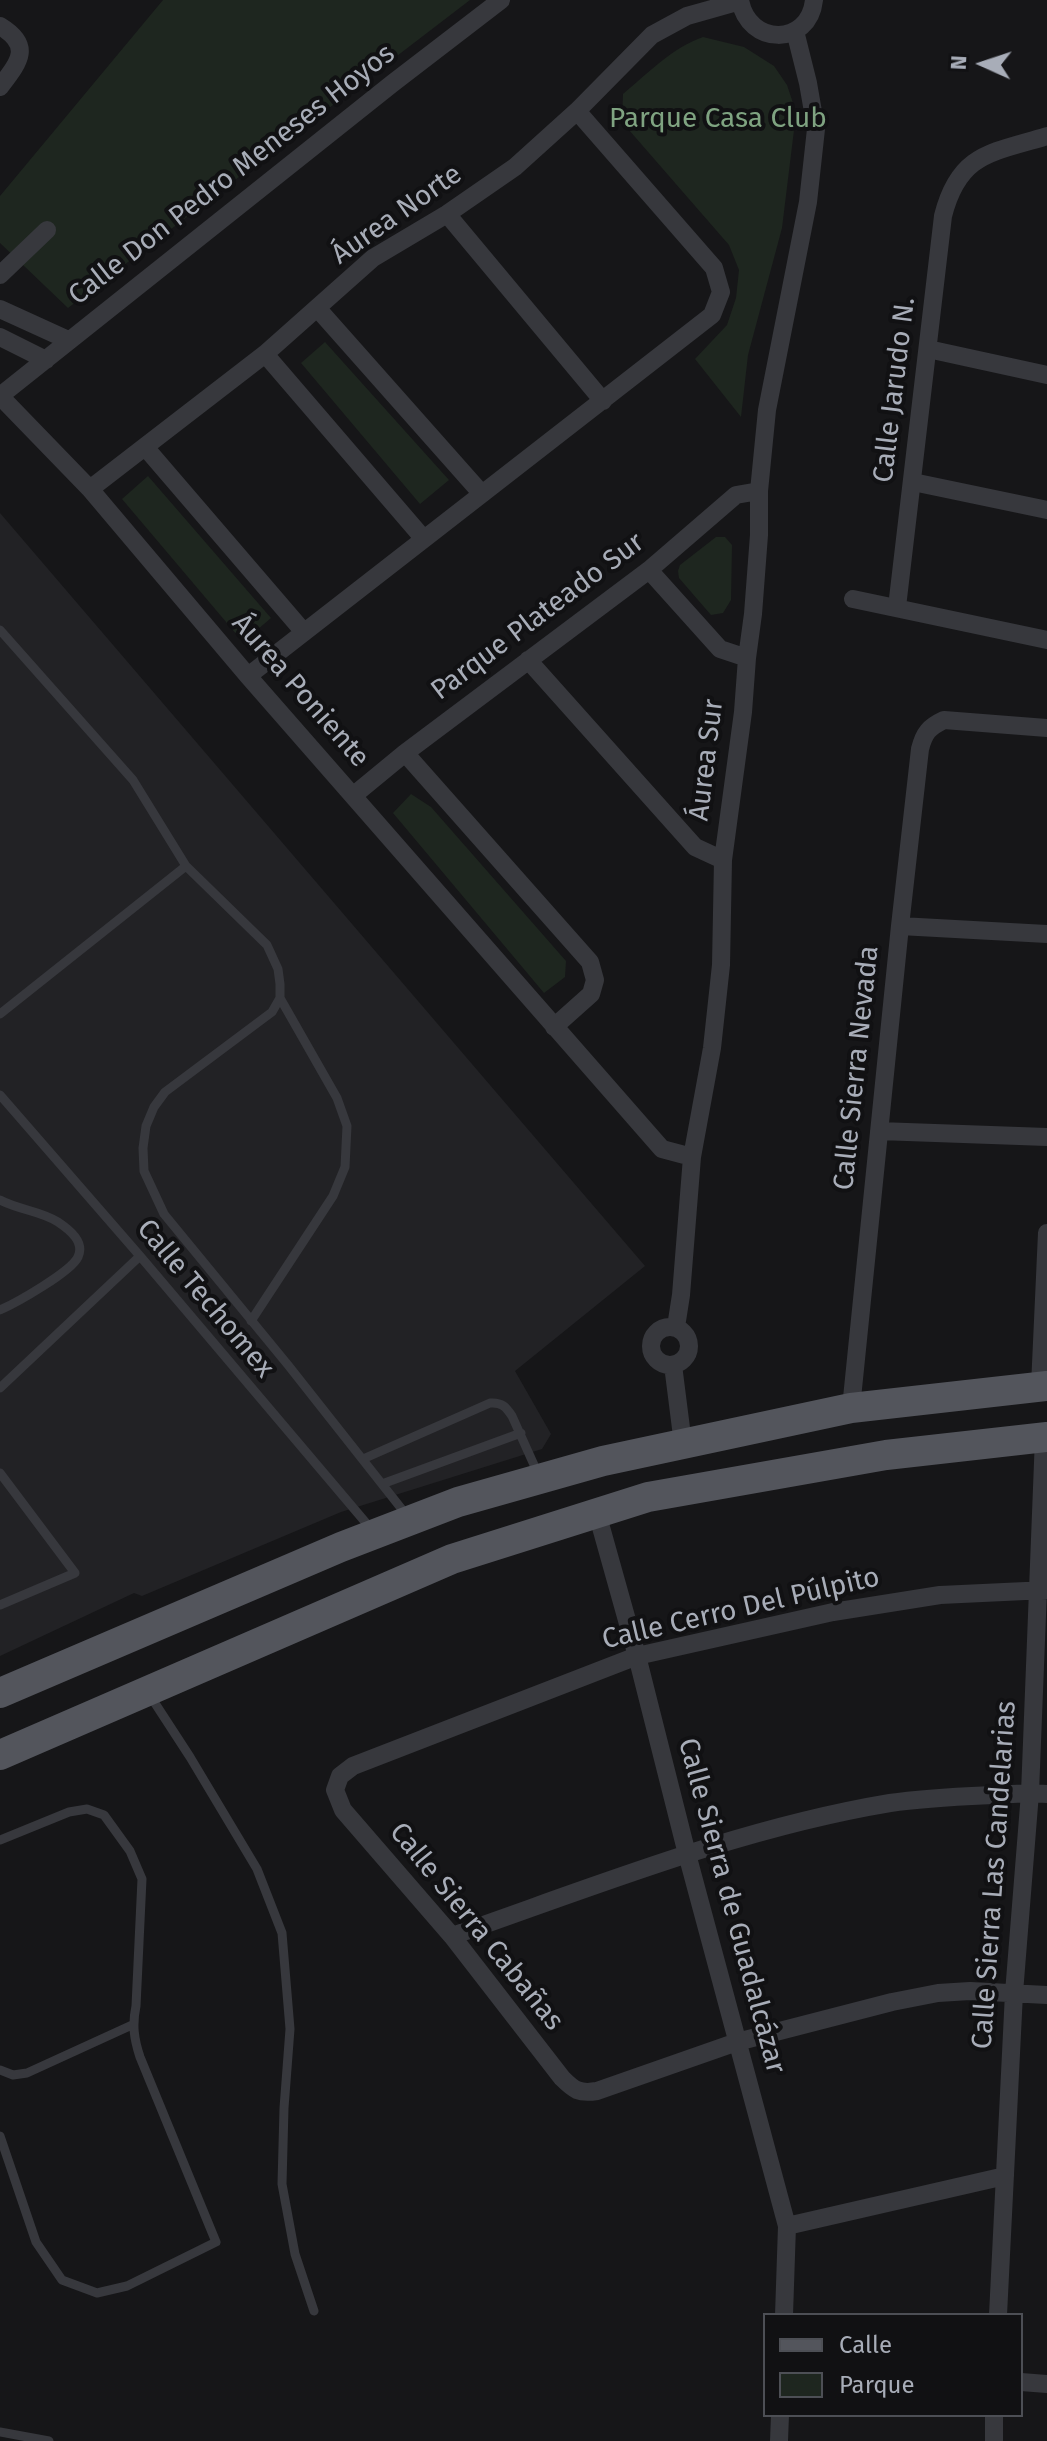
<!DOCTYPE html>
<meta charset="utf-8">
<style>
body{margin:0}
#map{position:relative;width:1047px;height:2441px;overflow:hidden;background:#161618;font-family:"Fira Sans",sans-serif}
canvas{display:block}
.legend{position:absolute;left:763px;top:2313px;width:260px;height:104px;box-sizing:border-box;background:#111113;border:2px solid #4d4f55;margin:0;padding:10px 14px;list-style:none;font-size:24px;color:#a8adb8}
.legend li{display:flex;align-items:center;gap:16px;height:40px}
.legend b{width:40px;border:2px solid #4d4f55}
.north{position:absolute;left:943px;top:24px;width:80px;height:80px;-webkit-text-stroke:6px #111113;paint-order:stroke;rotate:273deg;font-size:22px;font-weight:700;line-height:32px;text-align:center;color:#a8adb8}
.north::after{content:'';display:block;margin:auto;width:28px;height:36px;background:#a8adb8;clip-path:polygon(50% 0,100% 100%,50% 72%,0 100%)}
</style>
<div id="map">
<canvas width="1047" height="2441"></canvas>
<ul class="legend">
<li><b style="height:10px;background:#53555c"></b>Calle</li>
<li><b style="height:22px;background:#1e261f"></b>Parque</li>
</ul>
<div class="north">N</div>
</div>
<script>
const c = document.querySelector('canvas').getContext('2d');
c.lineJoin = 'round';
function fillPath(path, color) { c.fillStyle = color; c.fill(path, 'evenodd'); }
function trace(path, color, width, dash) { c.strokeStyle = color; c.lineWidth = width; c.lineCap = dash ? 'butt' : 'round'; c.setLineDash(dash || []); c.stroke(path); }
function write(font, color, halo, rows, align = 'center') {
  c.font = font + ' "Fira Sans",sans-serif'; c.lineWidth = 8; c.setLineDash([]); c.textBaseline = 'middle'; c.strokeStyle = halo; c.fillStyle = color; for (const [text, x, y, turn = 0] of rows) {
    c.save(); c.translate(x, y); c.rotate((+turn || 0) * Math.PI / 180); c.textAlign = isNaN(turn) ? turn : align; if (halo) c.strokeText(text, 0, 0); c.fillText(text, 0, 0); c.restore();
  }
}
fillPath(new Path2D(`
 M0,513l645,753 -130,105 36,63 -9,15 -201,63 -199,84 -8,-3 -134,63z`), '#222225');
fillPath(new Path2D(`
 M163,0h307l-402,308 -68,-65v-47z
 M703,37l41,10 30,19 13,19 6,18 2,19 -13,106 -34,127 -7,62 -46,-58 32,-34 9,-27 3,-28 -10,-25 -107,-123 1,-28c25,-21 49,-46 80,-57z
 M325,342l124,138 -29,24 -119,-141z
 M148,476l123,142 -28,24 -121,-143z
 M716,537h9l7,8 -1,55 -8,13 -12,2 -32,-37 -1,-7 2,-6z
 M411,794l20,13 135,154 -1,16 -21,16 -151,-180z`), '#1e261f');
trace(new Path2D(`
 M0,630l133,150 53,86 81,79 11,24 2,15v14l-8,14 -107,80 -11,15 -8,19 -3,22 1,23 20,43 124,151 120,152
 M0,1014l186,-148
 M0,1095l140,161 232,274
 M0,1200c19,10 41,11 58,22 12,8 27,20 20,35 -7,15 -62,46 -78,53
 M251,1321l82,-125 12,-29 2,-41 -10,-28 -57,-100
 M0,1388l140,-132
 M363,1459l127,-56c12,-1 16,4 22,13l27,60
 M0,1473l75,100 -75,32
 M382,1484l139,-51
 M149,1694l41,63 67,112 25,64 8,96 -6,79 -2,76 13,70 19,57
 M0,1840l69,-28 18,-3 17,6 26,36 12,28 -6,127c-4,19 -2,33 4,51l76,185 -89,44 -30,7 -35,-13 -26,-38 -36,-106
 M0,2070l13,5 14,-2 105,-48
 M0,2432l49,9`), '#37383d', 9);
trace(new Path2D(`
 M501,0l-108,83 -393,313 90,93 158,187 414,473 30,8
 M740,0c8,46 69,47 74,0
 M0,26c33,20 19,36 0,61
 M447,214l156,187
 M0,275l47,-45
 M0,309l68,31
 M318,309l164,185
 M0,337l46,23
 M928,349l119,26
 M265,354l158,184
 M145,447l158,184
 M913,482l134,28
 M90,489l175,-135 108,-96 74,-44 68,-47 62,-56 75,-76 35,-19 53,-15
 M649,570l71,79 27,9
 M853,599l194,41
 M897,607l46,-391c16,-63 48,-63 104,-80
 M528,660l167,187 28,13
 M248,676l464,-361 9,-23 -7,-24 -137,-157
 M405,753l185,209 5,18 -4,14 -37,33
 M354,795l51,-42 244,-183 87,-75 23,-4
 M900,926l147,8
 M879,1131l168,6
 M651 1346a19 19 0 1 1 38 0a19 19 0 1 1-38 0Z
 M676,1327l5,-32 11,-138 20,-109 9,-83 2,-105 20,-148 4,-54 6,-44 6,-79v-44l8,-81 41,-208 8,-73 -8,-46 -13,-52
 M673,1365l10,79
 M1040,1386l7,-153
 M851,1408l49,-482 20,-177c4,-16 9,-22 24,-29l103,8
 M597,1513l40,143 50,198 100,372 -3,89
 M1047,1590l-107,5 -107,17 -196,44 -284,110 -13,10 -5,14 8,20 109,126 110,142c12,12 17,16 35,13l140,-49 155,-40 46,-9 32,-2 77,4
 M452,1936c144,-50 288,-108 438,-133 46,-7 94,-7 140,-10l17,1
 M787,2226l218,-50
 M998,2315l16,-322 16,-200 14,-356
 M1021,2382l26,2
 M779,2441l1,-26
 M994,2441v-26`), '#37383d', 18);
trace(new Path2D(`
 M0,1693l341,-146 117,-45 145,-41 248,-53 196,-22
 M0,1755l452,-196 196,-62 238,-42 161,-18`), '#53555c', 30);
write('28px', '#7fa381', '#111113', [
 ["Parque Casa Club",718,119]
]);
write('28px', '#a8adb8', '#111113', [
 ["Calle Don Pedro Meneses Hoyos",232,175,-38],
 ["Áurea Norte",397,215,-35],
 ["Calle Jarudo N.",895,390,-83],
 ["Parque Plateado Sur",538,617,-37],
 ["Áurea Poniente",300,691,49],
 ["Áurea Sur",707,760,-83],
 ["Calle Sierra Nevada",857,1068,-84],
 ["Calle Techomex",205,1299,50],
 ["Calle Cerro Del Púlpito",741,1609,-13],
 ["Calle Sierra Las Candelarias",995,1875,-86],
 ["Calle Sierra de Guadalcázar",731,1906,75],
 ["Calle Sierra Cabañas",476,1927,51]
]);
</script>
